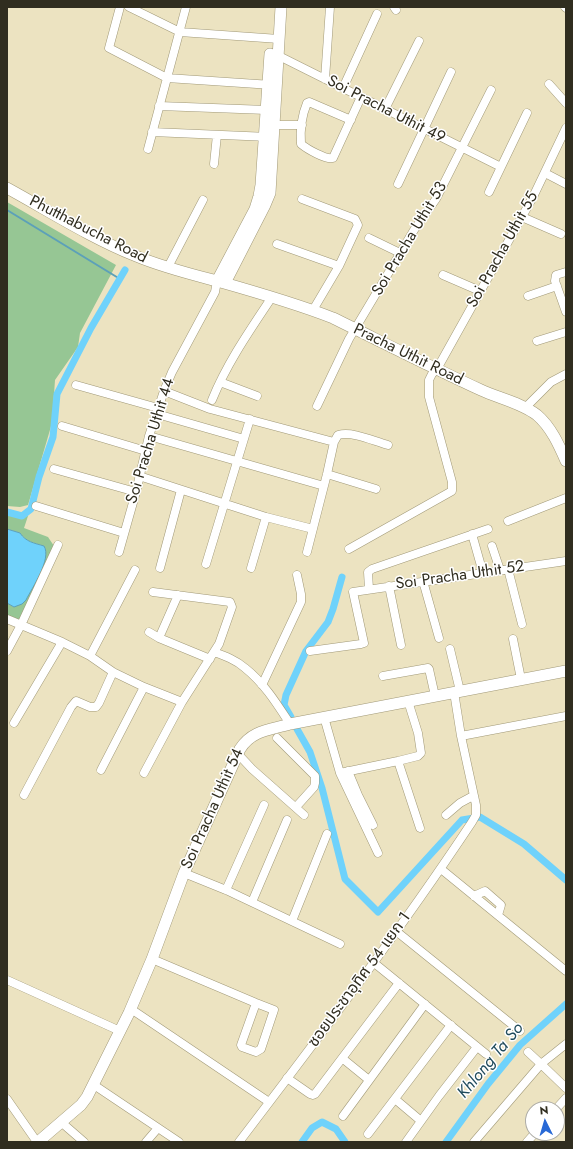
<!DOCTYPE html>
<html>
<head>
<meta charset="utf-8">
<style>
	body { margin:0 }
	#map { position:relative; width:573px; height:1149px; overflow:hidden; background:#ece3c1; font-family:Jost,sans-serif }
	canvas { display:block }
	.frame { position:absolute; inset:0; border:8px solid #302d1f; pointer-events:none }
	.north { position:absolute; left:525px; top:1101px; width:40px; height:40px; box-sizing:border-box; background:#fff; border:1px solid #acaba5; border-radius:50%; rotate:355deg; font-size:11px; font-weight:700; line-height:16px; text-align:center; color:#302d1f }
	.north::after { content:''; display:block; margin:auto; width:14px; height:18px; background:#2869d6; clip-path:polygon(50% 0,100% 100%,50% 72%,0 100%) }
</style>
</head>
<body>
<div id="map">
<canvas width="573" height="1149"></canvas>
<div class="frame"></div>
<div class="north">N</div>
</div>
<script>
const c = document.querySelector('canvas').getContext('2d');
c.lineJoin = 'round';
function paint(path, color) {
  c.fillStyle = color;
  c.fill(path, 'evenodd');
}
function strokePath(path, color, width, dash) {
  c.strokeStyle = color;
  c.lineWidth = width;
  c.lineCap = dash ? 'butt' : 'round';
  c.setLineDash(dash || []);
  c.stroke(path);
}
function label(font, color, halo, rows, align = 'center') {
  c.font = font + ' Jost,"Noto Sans Thai",sans-serif';
  c.lineWidth = 3;
  c.setLineDash([]);
  c.textBaseline = 'middle';
  c.strokeStyle = halo;
  c.fillStyle = color;
  for (const [text, x, y, turn = 0] of rows) {
    c.save();
    c.translate(x, y);
    c.rotate((+turn || 0) * Math.PI / 180);
    c.textAlign = isNaN(turn) ? turn : align;
    if (halo) c.strokeText(text, 0, 0);
    c.fillText(text, 0, 0);
    c.restore();
  }
}
const green = new Path2D(`
	M7,202L116,265L80,333L78,347L55,380L52,423L28,505L20,507L7,506Z
	M7,515L16,517L28,516L24,528L48,537L54,546L21,619L17,621L7,617V603L14,607L44,546C34,543 26,542 20,533L7,529Z`);
const water = new Path2D(`
	M7,529L20,533C26,542 34,543 44,546C52,559 32,588 26,600L22,604L14,607L7,603Z`);
const stream = new Path2D(`
	M7,210L120,279`);
const canal = new Path2D(`
	M7,512L22,516L31,509L39,477L53,437L57,394L91,328L125,270
	M291,717L284,705L286,695L306,651L328,622L333,609L342,577
	M297,729L310,752L322,788L345,879L378,912L462,820L480,817L524,844L566,880
	M302,1142L312,1128L322,1122L336,1129L345,1142
	M446,1142L488,1084L520,1045L566,1004`);
const street = new Path2D(`
	M120,7L109,48L167,78L272,85
	M129,7L180,32L279,39
	M394,7L396,10
	M565,7L566,8
	M275,54L501,167
	M325,79L330,7
	M549,84L566,103
	M343,88L377,14
	M159,106L267,110
	M385,109L419,41
	M351,120L309,102L307,103C302,115 300,131 301,144C307,149 326,160 333,158L361,97
	M269,125H302
	M152,132L269,137
	M148,149L186,7
	M214,164L217,135
	M545,173L566,184
	M398,184L451,72
	M489,192L527,113
	M302,199L355,219L358,225L339,266L313,310
	M522,217L561,234
	M369,238L400,253
	M277,244L339,266
	M168,267L203,200
	M566,272L556,275L555,281L566,312
	M443,275L480,291
	M528,296L557,286
	M537,341L566,332
	M220,382L257,396
	M76,385L158,408
	M164,391L210,409L334,442
	M212,400C227,363 250,330 272,297
	M317,406L349,339L414,230L436,199L491,90
	M525,408L551,382L566,374
	M157,414L244,439
	M62,426L146,451
	M149,436L324,486
	M54,469L136,492
	M327,474L376,489
	M139,476L266,517L313,529
	M36,506L124,533
	M508,521L566,498
	M472,534L483,573
	M492,546L500,570
	M349,549L452,491V482L429,397V380L432,374L437,369L533,197L566,128
	M119,552L136,492L149,436L164,391L172,372L215,292L217,281
	M307,552L327,474L334,442L338,435C353,431 373,441 388,445
	M206,564L250,419
	M160,568L181,490
	M251,568L266,517
	M508,569L522,624
	M423,581L439,638
	M389,586L401,645
	M369,589L368,572L372,569L488,529
	M7,619L62,642L90,656L113,672L144,687L182,702
	M149,632L159,638L210,659
	M159,638L178,595
	M513,639L521,679
	M450,649L460,691
	M7,651L21,625L58,545
	M310,651L361,644L364,643L353,592L566,561
	M214,652C225,656 236,660 245,668C264,683 277,704 290,724
	M90,656L135,570
	M383,676L428,668L429,669L435,696
	M262,685L301,602V594L297,575
	M324,717L340,773L378,853
	M14,723L62,642
	M461,736L566,716
	M277,738L315,776V783L314,787L296,807
	M238,754L252,769L304,815
	M398,761L418,756L421,753L418,733L408,701
	M101,770L144,687
	M348,771L358,795L373,825
	M144,773L182,702L219,644L232,607L230,602L153,592
	M340,773L398,761L420,828
	M24,795L71,707L76,701L90,707H96L99,703L113,672
	M446,815L460,803L473,796
	M441,869L566,971
	M184,873L226,890L340,944
	M226,890L264,805
	M474,896L485,891L501,905L498,915
	M252,902L287,820
	M292,921L327,834
	M396,931L520,1031
	M152,959L256,1003L274,1010L261,1049L256,1052L242,1047L241,1045L256,1003
	M373,962L486,1054
	M7,980L120,1031
	M131,1009L269,1102
	M566,1044L541,1064L566,1088
	M342,1058L369,1080
	M287,1078L310,1094L313,1095L315,1094L399,983
	M94,1085L179,1142
	M7,1099L37,1142
	M395,1099L421,1121
	M556,1109L566,1098
	M343,1116L425,1004
	M61,1122L84,1142
	M368,1134L451,1025
	M146,1142L158,1128
	M239,1142C319,1037 399,932 472,822L476,815V805L461,736L454,692
	M406,1142L439,1096L477,1047
	M474,1142L541,1064L528,1052
	M527,1142L535,1133`);
const secondary = new Path2D(`
	M7,188C49,211 91,238 136,256C162,267 190,274 217,281C256,292 295,303 333,318C382,342 431,367 481,390C498,398 522,403 537,415C551,427 559,445 566,461
	M217,281L255,209L259,196L261,185L270,54
	M225,283L265,205L270,193L281,7
	M38,1142L81,1105L87,1097L129,1013L152,959L184,873L240,749C252,730 270,730 290,724L566,671`);
const streetNames = [
	["Soi Pracha Uthit 49",386,110,27],
	["Phutthabucha Road",88,230,27],
	["Soi Pracha Uthit 53",410,239,-59],
	["Soi Pracha Uthit 55",503,250,-61],
	["Pracha Uthit Road",408,355,26],
	["Soi Pracha Uthit 44",151,441,-73],
	["Soi Pracha Uthit 52",460,576,-8],
	["Soi Pracha Uthit 54",213,809,-66],
	["ซอยประชาอุทิศ 54 แยก 1",360,980,-54]
];
const waterNames = [
	["Khlong Ta So",491,1061,-50]
];
paint(green, '#96c694');
paint(water, '#6fd2fb');
strokePath(water, '#5ca0b9', 1);
strokePath(stream, '#5ca0b9', 2);
strokePath(canal, '#6fd2fb', 7);
strokePath(street, '#a19978', 9);
strokePath(secondary, '#a19978', 12);
strokePath(street, '#fff', 8);
strokePath(secondary, '#fff', 11);
label('16px', '#302d1f', '#fff', streetNames);
label('italic 17px', '#214c5d', '#fff', waterNames);
</script>
</body>
</html>
